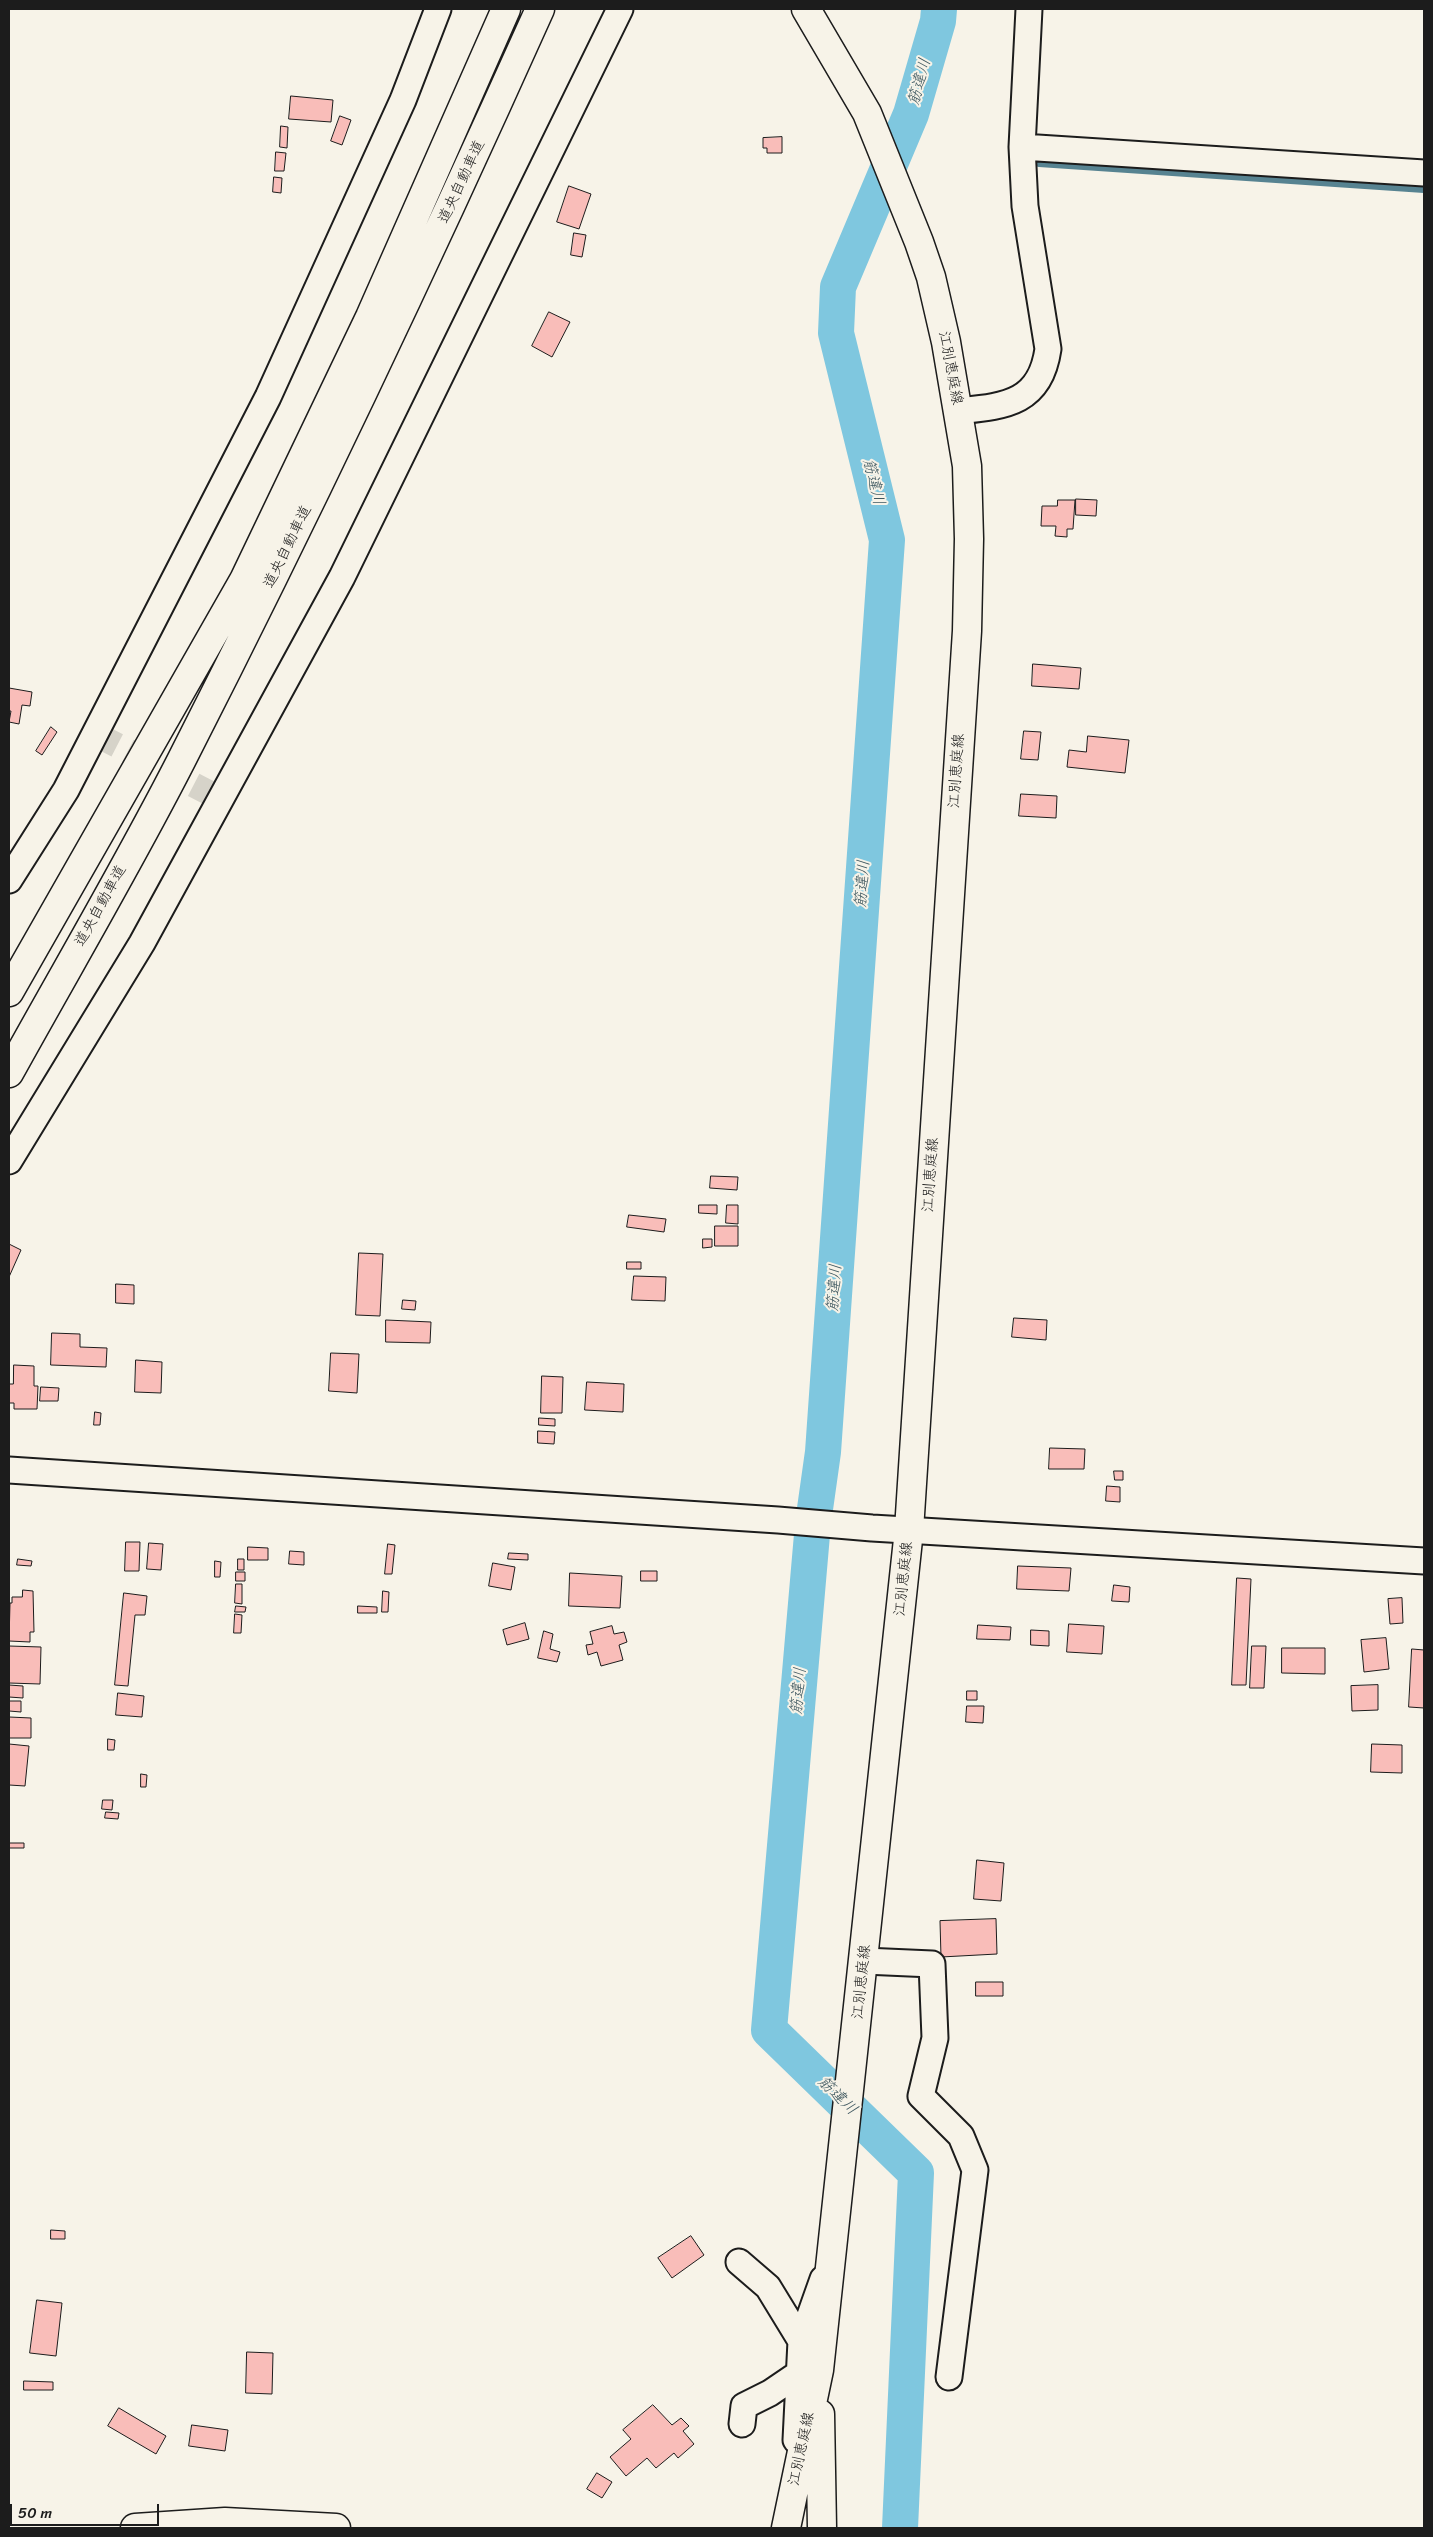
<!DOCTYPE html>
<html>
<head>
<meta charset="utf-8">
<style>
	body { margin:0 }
	#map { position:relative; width:1433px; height:2537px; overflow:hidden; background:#f7f3e8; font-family:Sriracha,sans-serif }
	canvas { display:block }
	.frame { position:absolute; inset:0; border:10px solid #1c1c1c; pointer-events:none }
	.scale { position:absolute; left:10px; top:2504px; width:149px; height:22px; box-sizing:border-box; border:2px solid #1c1c1c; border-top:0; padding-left:6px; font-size:15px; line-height:18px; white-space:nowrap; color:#1c1c1c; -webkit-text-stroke:4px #f7f3e8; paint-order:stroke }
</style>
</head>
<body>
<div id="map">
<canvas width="1433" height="2537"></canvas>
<div class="frame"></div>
<div class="scale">50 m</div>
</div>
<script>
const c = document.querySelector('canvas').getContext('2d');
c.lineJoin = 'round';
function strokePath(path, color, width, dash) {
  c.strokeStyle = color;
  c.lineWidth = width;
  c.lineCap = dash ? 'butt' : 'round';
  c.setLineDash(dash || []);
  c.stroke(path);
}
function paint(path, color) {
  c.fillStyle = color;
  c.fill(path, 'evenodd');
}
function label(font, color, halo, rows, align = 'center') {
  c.font = font + ' Sriracha,"Klee One",sans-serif';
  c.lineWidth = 4;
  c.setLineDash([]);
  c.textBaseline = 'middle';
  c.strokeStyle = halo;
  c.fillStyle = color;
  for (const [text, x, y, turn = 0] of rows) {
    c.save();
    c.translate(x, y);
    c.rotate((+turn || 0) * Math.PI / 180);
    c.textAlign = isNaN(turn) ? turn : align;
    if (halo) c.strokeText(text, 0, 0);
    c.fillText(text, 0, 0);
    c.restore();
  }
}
const stream = new Path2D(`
	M1039,164L1424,190`);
const river = new Path2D(`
	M900,2528L916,2173L769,2030L813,1523L823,1452L887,540L836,333L838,287L911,114L938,21L939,9`);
const building = new Path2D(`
	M291,96L333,100L331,122L289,119Z
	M340,116L351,120L342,145L331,141Z
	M281,126L288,127L287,148L280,147Z
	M782,137V153H767V148H763V138Z
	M276,152L286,153L284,171H275Z
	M274,177L282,178L281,193L273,192Z
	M569,186L591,194L579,229L557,222Z
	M574,233L586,235L582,257L571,255Z
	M549,312L570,322L552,357L532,346Z
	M1076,499L1097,500L1096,516L1076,515Z
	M1058,500H1075L1073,529H1067V537L1055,536L1056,526H1041L1042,506H1057Z
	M1033,664L1081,668L1079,689L1032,686Z
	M9,688L32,692L30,706L22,705L19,724L9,722L11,711H9Z
	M51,727L57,732L42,755L36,751Z
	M1024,731L1041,732L1038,760L1021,759Z
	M1088,736L1129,740L1125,773L1067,767L1069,750L1086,752Z
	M1021,794L1057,796L1056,818L1019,816Z
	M711,1176L738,1177L737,1190L710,1188Z
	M699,1205H717V1214L699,1213Z
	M727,1205H738V1224L726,1223Z
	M629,1215L666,1219L664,1232L627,1227Z
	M715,1226H738V1246H715Z
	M703,1239H712V1247L703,1248Z
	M9,1244L21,1250L9,1277Z
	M359,1253L383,1254L380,1316L356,1315Z
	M627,1262H641V1269H627Z
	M634,1276L666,1277L665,1301L632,1300Z
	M116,1284L134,1285V1304L116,1303Z
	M403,1300L416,1301L415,1310L402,1309Z
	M1014,1318L1047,1320L1046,1340L1012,1337Z
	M386,1320L431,1322L430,1343L386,1342Z
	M52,1333L80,1334V1347L107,1348L106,1367L51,1365Z
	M331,1353L359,1354L357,1393L329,1391Z
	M136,1360L162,1362L161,1393L135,1392Z
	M14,1365L34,1366V1386H38L37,1409H14V1403H9V1384H13Z
	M542,1376L563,1377L562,1413H541Z
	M587,1382L624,1384L623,1412L585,1410Z
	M41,1387L59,1388L58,1401H40Z
	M95,1412L101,1413L100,1425H94Z
	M539,1418L555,1419V1426L539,1425Z
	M538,1431L555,1432L554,1444L538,1443Z
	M1050,1448L1085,1449L1084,1469H1049Z
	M1114,1471H1123V1480H1115Z
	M1107,1486L1120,1487V1502L1106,1501Z
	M126,1542H140L139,1571H125Z
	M149,1543L163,1544L161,1570L147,1569Z
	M388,1544L395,1545L392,1574H385Z
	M248,1547L268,1548V1560H248Z
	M290,1551L304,1552V1565L289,1564Z
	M509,1553L528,1554V1560L508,1559Z
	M18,1559L32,1561L31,1566L17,1565Z
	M238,1559H244V1570H238Z
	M215,1561L221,1562L220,1577H215Z
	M493,1563L515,1567L511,1590L489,1586Z
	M1018,1566L1071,1568L1069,1591L1017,1589Z
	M641,1571H657V1581H641Z
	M236,1572H245V1581H236Z
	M570,1573L622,1576L620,1608L569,1606Z
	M1237,1578L1251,1579L1246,1685H1232Z
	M236,1584H242V1604L235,1603Z
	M1114,1585L1130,1587L1129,1602L1112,1601Z
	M23,1590L33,1591L34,1632H30V1642L9,1641L10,1603H12V1597H22Z
	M383,1591L389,1592L388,1612H382Z
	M124,1593L147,1596L145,1615H135L128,1686L115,1685Z
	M1402,1598L1403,1623L1390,1624L1388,1599Z
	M236,1606L246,1607L245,1612H235Z
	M358,1606L377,1607V1613H358Z
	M235,1614L242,1615L241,1633H234Z
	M525,1623L529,1639L507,1645L503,1630Z
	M1069,1624L1104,1626L1102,1654L1067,1652Z
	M978,1625L1011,1627L1010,1640L977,1639Z
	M612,1626L614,1634L624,1632L627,1642L619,1645L623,1660L601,1666L597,1652L588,1655L586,1645L593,1644L590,1632Z
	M1031,1630L1049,1631V1646L1031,1645Z
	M544,1631L553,1634L550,1649L560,1652L557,1662L538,1658Z
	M1386,1638L1389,1669L1364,1672L1361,1640Z
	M9,1646L41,1647L40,1684L9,1683Z
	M1252,1646H1266L1264,1688H1250Z
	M1282,1648H1325V1674L1282,1673Z
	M1412,1649L1424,1650V1708L1409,1707Z
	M9,1685L23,1686V1698L9,1697Z
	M1378,1685V1710L1352,1711L1351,1686Z
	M967,1691H977V1700H967Z
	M118,1693L144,1696L142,1717L116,1715Z
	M9,1701H21V1712L9,1711Z
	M967,1706H984L983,1723L966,1722Z
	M9,1717L31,1718V1738H9Z
	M108,1739L115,1740L114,1750H108Z
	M9,1744L29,1746L25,1786L9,1785Z
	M1372,1744L1402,1745V1773L1371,1772Z
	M141,1774L147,1775L146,1787H141Z
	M103,1800H113L112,1810L102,1809Z
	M106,1812L119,1813L118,1819L105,1818Z
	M9,1843H24V1848H9Z
	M977,1860L1004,1863L1001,1901L974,1899Z
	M996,1919L997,1954L941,1957L940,1921Z
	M976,1982H1003V1996H976Z
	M51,2230L65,2231V2239H51Z
	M691,2236L704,2255L672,2278L658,2258Z
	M37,2300L62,2303L56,2356L30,2353Z
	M247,2352L273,2353L272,2394L246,2393Z
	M24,2381L53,2382V2390H24Z
	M653,2405L672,2425L681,2418L689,2426L683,2431L694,2444L678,2458L674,2453L656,2468L647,2458L626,2476L610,2457L631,2439L623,2430Z
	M119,2408L166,2436L156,2454L108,2426Z
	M192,2425L228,2430L225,2451L189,2446Z
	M597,2473L612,2482L602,2498L587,2489Z`);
const minorTunnel = new Path2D(`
	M95,734L221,799`);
const minor = new Path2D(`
	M1022,147L1424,173
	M958,411C1005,406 1040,404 1048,349L1025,206L1022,147L1029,9
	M9,880L66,790L268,397L403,100L438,9
	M9,1161L142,943L342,577L620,9
	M9,1470L778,1520L872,1528L1424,1561
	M864,1961L932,1964L935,2038L921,2096L961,2136L975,2170L949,2377
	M739,2262L768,2287L801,2341
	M742,2424L744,2406L770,2393L798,2374
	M796,2440L801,2341L823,2279`);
const major = new Path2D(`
	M820,2414L822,2528
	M135,2528L225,2522L336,2528
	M786,2528L819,2370L909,1530L967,631L969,539L967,466L946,342L931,277L919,242L867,113L806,9`);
const highway = new Path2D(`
	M9,992L244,580L370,317L506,9
	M9,1073C67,968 128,865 182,759C308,512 427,261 540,9`);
const streetNames = [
	["道央自動車道",462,182,-65],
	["江別恵庭線",950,368,79],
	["道央自動車道",288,547,-64],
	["江別恵庭線",957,771,-86],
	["道央自動車道",101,906,-61],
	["江別恵庭線",931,1175,-86],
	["江別恵庭線",904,1579,-84],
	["江別恵庭線",862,1982,-84],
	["江別恵庭線",802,2449,-78]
];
const waterNames = [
	["筋違川",920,82,-75],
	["筋違川",873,482,76],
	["筋違川",863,884,-86],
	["筋違川",835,1288,-86],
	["筋違川",799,1691,-85],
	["筋違川",837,2096,44]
];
strokePath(stream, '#578391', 6);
strokePath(river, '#7fc7df', 36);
paint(building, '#f9bdb9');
strokePath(building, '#1c1c1c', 1);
strokePath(minorTunnel, '#d6d3c9', 25, [25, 12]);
strokePath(minor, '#1c1c1c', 29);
strokePath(major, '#1c1c1c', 31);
strokePath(highway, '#1c1c1c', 31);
strokePath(minor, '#f7f3e8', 25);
strokePath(major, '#f7f3e8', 28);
strokePath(highway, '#f7f3e8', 28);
label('15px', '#1c1c1c', '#f7f3e8', streetNames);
label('italic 16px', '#3f5860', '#f7f3e8', waterNames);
</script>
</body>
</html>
